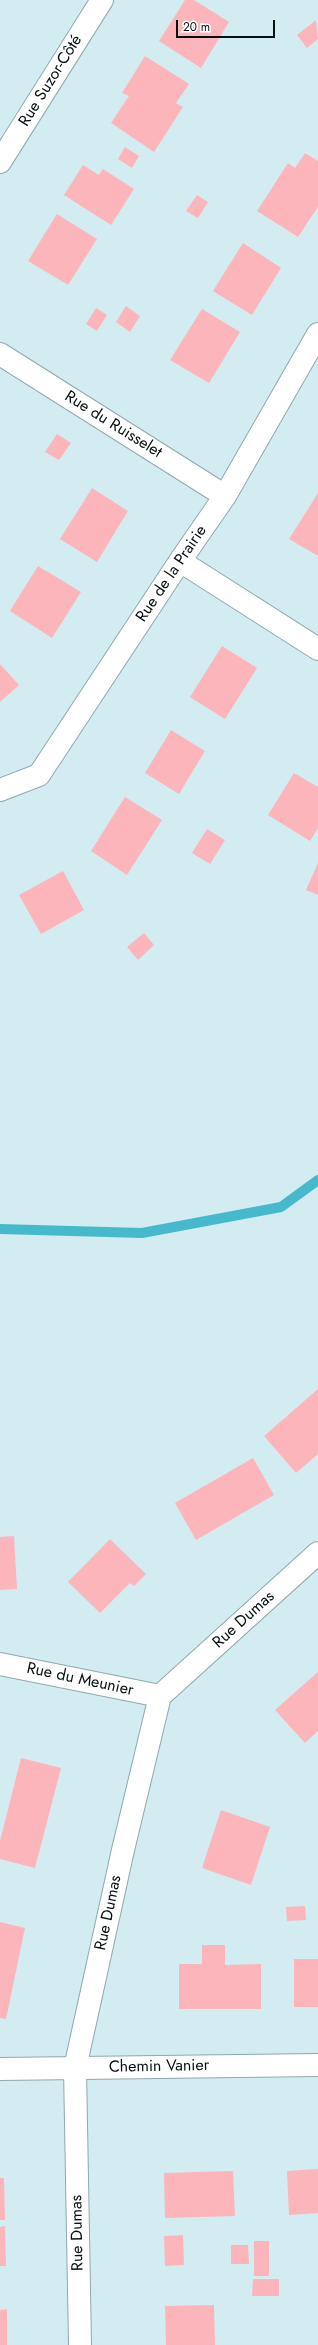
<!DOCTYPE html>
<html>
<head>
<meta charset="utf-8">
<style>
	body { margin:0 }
	#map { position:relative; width:318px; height:2345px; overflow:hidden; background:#d3ecf1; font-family:Jost,sans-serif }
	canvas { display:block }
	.scale { position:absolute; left:176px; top:20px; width:99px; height:18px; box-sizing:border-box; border:2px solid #060f10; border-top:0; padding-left:5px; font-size:12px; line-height:14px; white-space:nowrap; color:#060f10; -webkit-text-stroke:3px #fff; paint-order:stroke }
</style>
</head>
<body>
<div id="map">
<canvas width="318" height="2345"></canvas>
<div class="scale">20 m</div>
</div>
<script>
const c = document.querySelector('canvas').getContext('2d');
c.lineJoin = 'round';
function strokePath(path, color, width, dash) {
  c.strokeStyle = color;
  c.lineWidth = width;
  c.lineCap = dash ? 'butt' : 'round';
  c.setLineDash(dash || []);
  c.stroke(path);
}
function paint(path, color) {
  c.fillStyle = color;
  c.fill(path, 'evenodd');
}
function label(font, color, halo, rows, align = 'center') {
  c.font = font + ' Jost,sans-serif';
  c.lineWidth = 3.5;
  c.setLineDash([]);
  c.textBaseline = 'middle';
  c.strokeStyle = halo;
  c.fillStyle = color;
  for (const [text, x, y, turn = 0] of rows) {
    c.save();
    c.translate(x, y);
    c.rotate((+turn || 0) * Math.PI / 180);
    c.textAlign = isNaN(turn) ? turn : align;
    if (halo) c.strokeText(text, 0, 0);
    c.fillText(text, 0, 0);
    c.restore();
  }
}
const stream = new Path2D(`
	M0,1229L142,1233L281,1207L318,1180`);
const building = new Path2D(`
	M185,0H194L229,22L201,68L159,41Z
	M316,20L318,39L307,48L297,35Z
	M145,56L189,84L176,103L183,107L154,152L111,123L129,96L122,93Z
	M125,147L139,156L132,168L118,159Z
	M305,153L318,161V207L298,237L257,211L288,163L295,168Z
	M83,165L99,175L103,169L134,189L111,225L64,195Z
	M197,195L208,202L198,218L186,211Z
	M57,214L97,239L68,285L28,261Z
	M243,243L281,268L252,315L213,291Z
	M126,306L140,316L130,332L116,322Z
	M96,308L107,315L97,331L86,324Z
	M202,309L240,332L209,383L170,360Z
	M57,434L71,443L59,460L45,452Z
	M92,488L128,511L97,562L60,539Z
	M318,493V556L289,539Z
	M38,566L81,592L52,638L10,611Z
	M222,646L257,668L225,719L190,697Z
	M0,664L19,685L0,702Z
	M171,730L205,751L179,794L145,773Z
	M294,773L318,787V828L310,841L268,815Z
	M125,797L162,820L127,875L91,851Z
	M207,829L225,840L210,864L192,853Z
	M318,863V895L306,890Z
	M63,871L84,910L41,934L19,895Z
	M144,933L154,945L138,960L127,947Z
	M318,1389V1454L296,1473L264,1436Z
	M253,1458L274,1495L196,1540L175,1503Z
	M14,1536L17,1589L0,1590V1537Z
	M110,1539L146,1574L134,1586L130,1583L100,1613L68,1582Z
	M318,1672V1731L305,1743L275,1710Z
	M21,1758L61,1768L35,1868L0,1859V1841Z
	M221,1810L270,1827L251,1885L202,1868Z
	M305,1906L306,1920L287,1921L286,1907Z
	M0,1922L25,1928L6,2019L0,2018Z
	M202,1945H225V1965L261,1964V2009H179V1964H202Z
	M294,1959H318V2007H294Z
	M318,2169V2213L289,2215L287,2171Z
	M233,2171L235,2216L165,2218L164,2173Z
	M0,2178H4L5,2220H0Z
	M5,2226L6,2266H0V2227Z
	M183,2235L184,2265L165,2266L164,2236Z
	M254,2241H269V2276H254Z
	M231,2245H248L249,2264H231Z
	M253,2279H279V2296H252Z
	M214,2305L215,2345H166L165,2306Z
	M7,2309V2345H0V2310Z`);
const minor = new Path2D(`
	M0,162L102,0
	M0,354L225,496
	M180,561L318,649
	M0,790L39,775L180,561L225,496L318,334
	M0,1664L160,1696
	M0,2069L318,2065
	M80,2345L75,2068L123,1850L160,1696L318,1553`);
const streetNames = [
	["Rue Suzor-Côté",51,81,-58],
	["Rue du Ruisselet",113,425,32],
	["Rue de la Prairie",172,574,-56],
	["Rue Dumas",244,1620,-42],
	["Rue du Meunier",80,1680,12],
	["Rue Dumas",109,1913,-78],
	["Chemin Vanier",159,2067,-1],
	["Rue Dumas",78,2233,-91]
];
strokePath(stream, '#47b9cc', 10);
paint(building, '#fcb5bb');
strokePath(minor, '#90a8ad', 24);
strokePath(minor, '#fff', 22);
label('16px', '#060f10', '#fff', streetNames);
</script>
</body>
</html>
